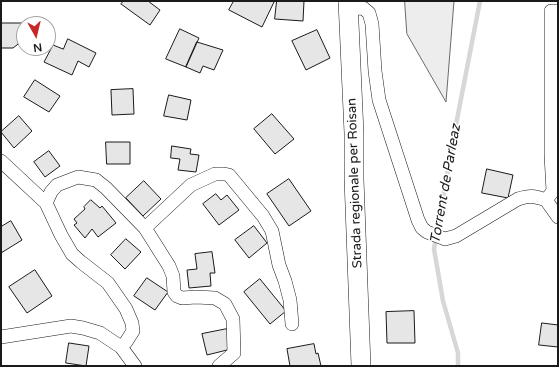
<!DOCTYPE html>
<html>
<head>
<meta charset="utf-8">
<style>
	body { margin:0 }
	#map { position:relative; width:559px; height:367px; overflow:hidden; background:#fff; font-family:"Varela Round",sans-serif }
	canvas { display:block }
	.frame { position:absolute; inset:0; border:2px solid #1a1a1a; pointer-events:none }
	.north { position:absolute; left:16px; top:16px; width:40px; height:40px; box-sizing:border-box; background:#fff; border:1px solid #a3a3a3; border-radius:50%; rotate:172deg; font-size:11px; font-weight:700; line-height:16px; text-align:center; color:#1a1a1a }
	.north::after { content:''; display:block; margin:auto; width:14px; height:18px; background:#c62828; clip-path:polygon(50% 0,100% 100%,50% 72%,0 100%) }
</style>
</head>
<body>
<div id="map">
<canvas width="559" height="367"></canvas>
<div class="frame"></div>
<div class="north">N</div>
</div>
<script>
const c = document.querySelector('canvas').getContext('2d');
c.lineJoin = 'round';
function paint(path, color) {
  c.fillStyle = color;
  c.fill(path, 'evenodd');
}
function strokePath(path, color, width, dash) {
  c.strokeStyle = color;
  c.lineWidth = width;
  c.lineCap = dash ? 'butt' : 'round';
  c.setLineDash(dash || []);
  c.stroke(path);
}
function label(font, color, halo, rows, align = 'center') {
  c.font = font + ' "Varela Round",sans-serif';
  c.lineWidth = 3;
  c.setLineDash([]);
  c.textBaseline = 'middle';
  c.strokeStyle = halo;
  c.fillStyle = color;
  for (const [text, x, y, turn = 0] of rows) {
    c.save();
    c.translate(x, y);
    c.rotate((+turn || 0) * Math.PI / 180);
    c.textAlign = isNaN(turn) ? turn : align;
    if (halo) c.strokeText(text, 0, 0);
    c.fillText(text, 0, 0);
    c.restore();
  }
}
const green = new Path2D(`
	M405,1H454L446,102L407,34Z`);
const stream = new Path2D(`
	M458,366V353L443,301L434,249L454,135L480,1`);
const building = new Path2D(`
	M124,1H148L160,10L150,25L121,4Z
	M234,1H273L274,2L262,27L229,10Z
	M277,1H304L303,21L275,19Z
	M1,23H23L22,41L13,48H1Z
	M180,29L199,38L186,67L166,59Z
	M317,30L330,58L306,70L292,41Z
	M68,39L96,53L89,67L78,61L72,75L44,62L53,45L63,49Z
	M197,42L223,50L214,70L203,66L200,73L186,67Z
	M35,80L60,96L49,112L24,97Z
	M133,89L134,114L112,115L111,90Z
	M169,95L191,100L187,120L164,116Z
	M272,114L294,139L275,154L254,129Z
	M19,116L32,131L14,148L1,132Z
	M106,142H130V164H107Z
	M172,146L191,149L190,154L199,155L196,172L178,170L180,159L171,158Z
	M49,151L60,166L45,177L34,162Z
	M487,169L513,175L508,198L482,193Z
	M289,179L311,211L289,226L267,194Z
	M144,181L161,199L143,216L126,198Z
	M216,194L221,200L227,195L239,210L219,225L203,204Z
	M91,200L100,208L102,206L116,223L98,237L92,229L85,238L74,225L77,223L74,219L85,209L84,207Z
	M11,221L22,240L1,253V227Z
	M254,226L267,243L249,258L235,240Z
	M126,239L141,252L125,269L111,255Z
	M212,252L215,273H210L211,286L189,288L187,270L197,269L195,254Z
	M35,270L52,296L27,313L9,287Z
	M147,278L168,292L155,310L134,296Z
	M260,279L286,311L270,324L244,292Z
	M414,311L415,343H387L386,312Z
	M542,323L558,325V347L539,345Z
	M227,329L231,349L207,355L202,334Z
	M69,343L89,346L86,366L66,363Z
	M314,344L316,354L318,353L321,366H290L287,349Z`);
const street = new Path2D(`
	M348,9L363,8L369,13L372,24L375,71L379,100L418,220L422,228L427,232L445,239L456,236L518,199C530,195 534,196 546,200L558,217
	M1,161L46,203
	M546,200L553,191L551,155V11H558
	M145,228L191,185L215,174H224L229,175L263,216L272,231L279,265L285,281L290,300L292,324
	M1,337L71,326L83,328L100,333L121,347L135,366
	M121,347L126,342L133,331L132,323L126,309L108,283L81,262L72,254L61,235L46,203L51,192L57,185L78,177L96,180L106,188L145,228L169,266L173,276L174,292L177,296L182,298L196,297L215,298L225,304L233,319L234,353L219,366`);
const secondary = new Path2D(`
	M348,1L354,133V179L361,366`);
const streetNames = [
	["Strada regionale per Roisan",355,183,-92]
];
const waterNames = [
	["Torrent de Parleaz",446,184,-80]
];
paint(green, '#ededed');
strokePath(green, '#6a6a6a', 1);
strokePath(stream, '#d7d7d7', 4.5);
paint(building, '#e6e6e6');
strokePath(building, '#1a1a1a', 1);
strokePath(street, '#1a1a1a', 14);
strokePath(secondary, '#1a1a1a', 20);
strokePath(street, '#fff', 13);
strokePath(secondary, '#fff', 19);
label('13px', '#1a1a1a', '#fff', streetNames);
label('italic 14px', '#1a1a1a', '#fff', waterNames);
</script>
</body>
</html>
